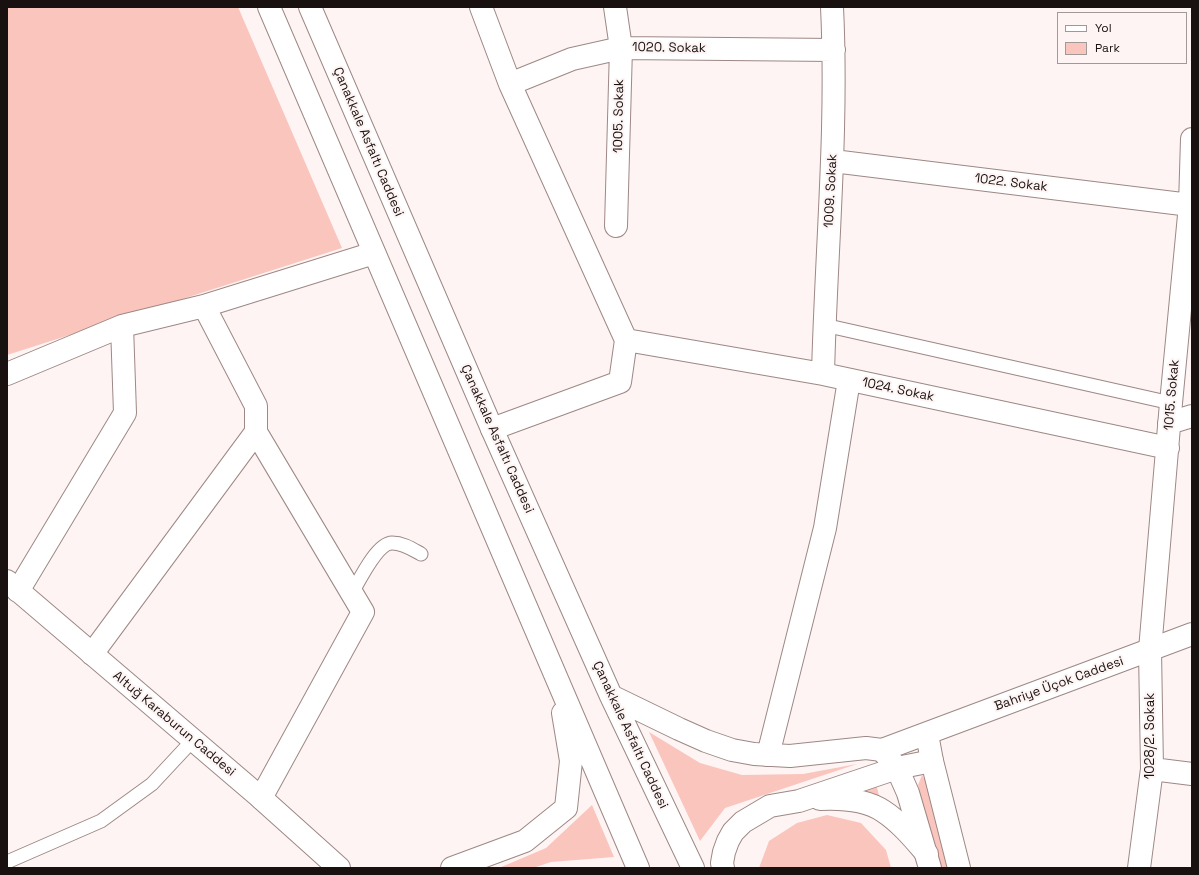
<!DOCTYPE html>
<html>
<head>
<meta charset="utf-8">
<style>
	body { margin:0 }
	#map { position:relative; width:1199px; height:875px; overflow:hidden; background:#fdf4f3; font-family:"Space Grotesk",sans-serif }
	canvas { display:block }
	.frame { position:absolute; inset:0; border:8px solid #181110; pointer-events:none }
	.legend { position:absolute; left:1057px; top:12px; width:130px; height:52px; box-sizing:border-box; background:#fdf4f3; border:1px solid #a19998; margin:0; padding:5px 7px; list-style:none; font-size:12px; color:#181110 }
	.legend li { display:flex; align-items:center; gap:8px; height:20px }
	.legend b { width:20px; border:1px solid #a19998 }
</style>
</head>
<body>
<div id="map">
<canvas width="1199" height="875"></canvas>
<div class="frame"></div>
<ul class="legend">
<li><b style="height:5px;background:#fff"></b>Yol</li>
<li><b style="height:11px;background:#fac5bd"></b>Park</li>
</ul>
</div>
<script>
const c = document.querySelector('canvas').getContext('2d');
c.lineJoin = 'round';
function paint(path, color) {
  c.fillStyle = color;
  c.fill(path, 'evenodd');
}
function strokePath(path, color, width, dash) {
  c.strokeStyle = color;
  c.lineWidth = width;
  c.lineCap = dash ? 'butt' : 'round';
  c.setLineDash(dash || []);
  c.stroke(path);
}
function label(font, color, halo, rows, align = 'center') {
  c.font = font + ' "Space Grotesk",sans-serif';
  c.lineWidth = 4;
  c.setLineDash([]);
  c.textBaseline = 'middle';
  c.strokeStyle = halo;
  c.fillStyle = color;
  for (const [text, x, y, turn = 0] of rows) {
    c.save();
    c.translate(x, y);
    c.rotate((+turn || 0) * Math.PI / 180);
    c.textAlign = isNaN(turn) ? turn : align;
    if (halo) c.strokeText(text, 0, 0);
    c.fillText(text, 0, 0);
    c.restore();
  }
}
const green = new Path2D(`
	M7,7H238L342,248L7,355Z
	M649,732L700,763L742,775L803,774L857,764L725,808L700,841Z
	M922,775L928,785L950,868H941L918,785Z
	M876,783L882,809L853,790Z
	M592,805L614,857L551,862L533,868H499L546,848Z
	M827,815L861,823L886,850L891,868H759L769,841L797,823Z`);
const service = new Path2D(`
	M824,325L1171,403
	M352,593C359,581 377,543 392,543C403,543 412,549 421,554
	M7,862L101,821L152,784L193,740`);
const minor = new Path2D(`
	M481,7L510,84L626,340L620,382L492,429
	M615,7L621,48L616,226
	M510,84L572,59L621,48L834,50
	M833,161L1190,205
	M626,340L823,374L1168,448
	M7,374L122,326L204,306L374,253
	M823,374C826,252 838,129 832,7
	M1169,423L1192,416
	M256,432L363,612L261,798
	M18,591L125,413L122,326
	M92,654L256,432V406L204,306
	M1152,769L1192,774
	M1139,868L1152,769L1150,650L1171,403L1190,205L1192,139`);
const tertiary = new Path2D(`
	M7,581L261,798L339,868
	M927,734L932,761L959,868
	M768,755L825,528L849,380
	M930,868L908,793L897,768L882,750L1192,634`);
const trunk = new Path2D(`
	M269,7L638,868
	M310,7L492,429L611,696L693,868
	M611,696L679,729L706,741L732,750L754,754L790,756L866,748L882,750
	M820,799C841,798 865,799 883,811C900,822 914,839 927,854
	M452,868L525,841L566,808L571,761L563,713
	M723,868L722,863L724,852L728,841L733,832L743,822L770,806L799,801L897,768L932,761`);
const streetNames = [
	["1020. Sokak",669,48,1],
	["1005. Sokak",619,116,-89],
	["Çanakkale Asfaltı Caddesi",368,142,67],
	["1022. Sokak",1011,183,7],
	["1009. Sokak",831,191,-87],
	["1024. Sokak",898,390,12],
	["1015. Sokak",1172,395,-85],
	["Çanakkale Asfaltı Caddesi",497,439,66],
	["Bahriye Üçok Caddesi",1059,684,-20],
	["Altuğ Karaburun Caddesi",174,724,40],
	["Çanakkale Asfaltı Caddesi",630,735,65],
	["1028/2. Sokak",1150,736,-90]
];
paint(green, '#fac5bd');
strokePath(service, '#9d8885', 15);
strokePath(minor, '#9d8885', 24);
strokePath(tertiary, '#9d8885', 24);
strokePath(trunk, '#9d8885', 24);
strokePath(service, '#fff', 13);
strokePath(minor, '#fff', 22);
strokePath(tertiary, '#fff', 22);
strokePath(trunk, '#fff', 22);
label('13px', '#181110', '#fdf4f3', streetNames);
</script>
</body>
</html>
